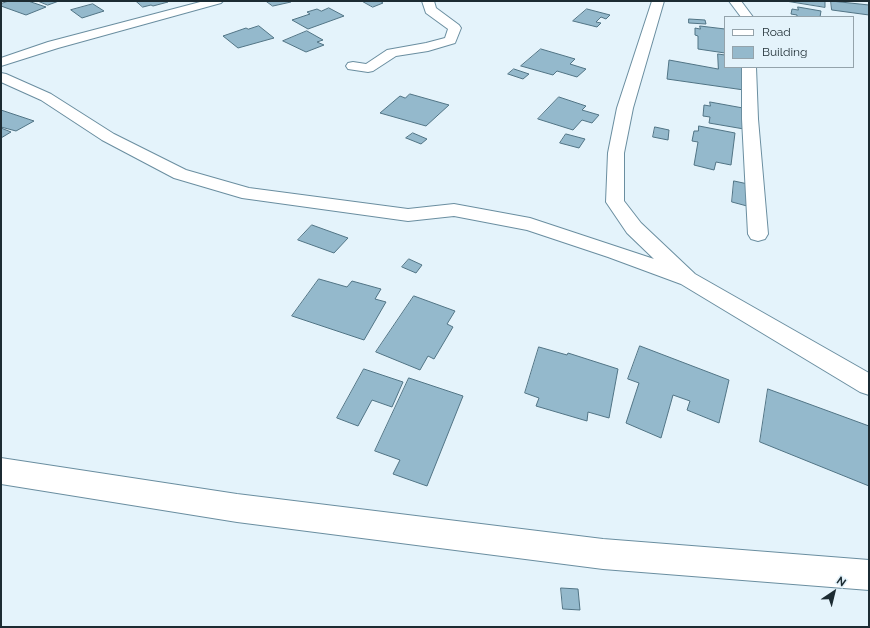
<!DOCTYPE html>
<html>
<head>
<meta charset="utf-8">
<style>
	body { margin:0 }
	#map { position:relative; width:870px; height:628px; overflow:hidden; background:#e4f3fb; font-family:Raleway,sans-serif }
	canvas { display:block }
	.frame { position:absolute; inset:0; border:2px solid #1c2b32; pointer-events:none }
	.legend { position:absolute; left:724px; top:16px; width:130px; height:52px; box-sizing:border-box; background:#e4f3fb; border:1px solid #94a3ab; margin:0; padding:5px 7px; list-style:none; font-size:12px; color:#1c2b32 }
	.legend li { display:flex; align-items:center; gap:8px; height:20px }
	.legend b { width:20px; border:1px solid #94a3ab }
	.north { position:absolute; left:814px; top:572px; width:40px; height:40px; -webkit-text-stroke:3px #e4f3fb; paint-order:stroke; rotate:35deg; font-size:11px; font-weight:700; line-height:16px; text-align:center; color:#1c2b32 }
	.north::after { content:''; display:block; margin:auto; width:14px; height:18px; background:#1c2b32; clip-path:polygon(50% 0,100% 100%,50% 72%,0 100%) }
</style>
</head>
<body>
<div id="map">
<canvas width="870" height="628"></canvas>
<div class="frame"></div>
<ul class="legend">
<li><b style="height:5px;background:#fff"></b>Road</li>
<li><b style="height:11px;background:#94b9cc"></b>Building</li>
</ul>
<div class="north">N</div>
</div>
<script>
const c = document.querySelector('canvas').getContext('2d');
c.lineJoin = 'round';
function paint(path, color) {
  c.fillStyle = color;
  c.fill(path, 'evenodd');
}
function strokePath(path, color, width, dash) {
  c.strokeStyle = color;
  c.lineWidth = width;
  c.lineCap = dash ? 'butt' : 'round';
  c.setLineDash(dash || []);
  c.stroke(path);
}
const building = new Path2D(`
	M9,1H28L46,7L26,15L1,6V4Z
	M38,1H59L48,5Z
	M136,1H166L168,2L153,6L151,5L143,7Z
	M266,1H290L291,2L273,6Z
	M362,1H380L383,3L373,7Z
	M786,1H825V7Z
	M831,1L869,5V15L832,10Z
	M93,4L104,11L82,18L71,10Z
	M798,7L821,11L820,17H797V15L791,14L792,9L798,10Z
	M329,8L344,16L308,29L292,20L310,14L307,12L317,9L321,11Z
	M587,9L610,15L606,19L601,17L596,22L601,23L597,27L573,21Z
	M689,19L705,20L706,24L689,23Z
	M259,26L274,38L238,48L223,36L246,28L248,29Z
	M700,26L725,29V53L698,49V36L695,35V28L700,29Z
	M307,31L323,40L317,42L324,45L306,52L283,41Z
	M541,49L575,59L570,64L586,69L577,77L557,71L553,75L521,66Z
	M718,54L725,55V67H742L744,90L667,79L669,60L718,69Z
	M514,69L529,74L523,79L508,74Z
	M410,94L449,105L426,126L380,113L400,96L405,98Z
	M559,97L586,106L582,110L599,115L592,123L582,120L573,130L538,119Z
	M710,102L743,108L744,129L709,123L710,117L703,116L704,105L710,106Z
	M1,110L34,121L16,131L1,127Z
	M699,126L735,133L731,165L716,162L714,170L694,165L698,142L692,141L694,131H698Z
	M655,127L669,130L668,140L653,137Z
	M1,128L11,132L1,138Z
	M413,133L427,139L421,144L406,138Z
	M566,134L585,139L579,148L560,143Z
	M734,181L748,184L747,206L732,202Z
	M312,225L348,238L334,253L298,240Z
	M409,259L422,265L416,273L402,267Z
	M319,279L347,287L352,281L381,289L375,299L386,302L364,340L292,316Z
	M414,296L455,311L447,324L453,327L434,359L428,356L420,370L376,352Z
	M640,346L729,380L719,423L687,410L690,401L673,395L661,438L626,423L639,383L628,379Z
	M539,347L567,355L568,353L618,369L609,418L588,412L587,421L536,406L539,398L525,393Z
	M364,369L403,382L392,407L372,400L358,426L337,418Z
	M409,378L463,396L427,486L393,474L400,460L375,451Z
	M768,389L869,426V486L760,442Z
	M561,588L578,589L580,610L563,609Z`);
const minor = new Path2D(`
	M204,1H223L221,3L58,48L1,66V58L48,42Z
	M422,1H434L436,8L459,25L461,28L455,43L428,51L396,56L373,71L368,72L348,69L346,66L348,63L353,62L366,64L387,50L426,43L445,38L448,29L426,13Z
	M652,1H664L633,108L624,153V201L641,223L695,274L869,373V395L860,392L681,284L608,257L527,230L454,216L408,221L242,198L174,178L102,140L41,100L1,82V73L6,74L51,94L114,134L186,170L249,188L408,209L454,204L530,218L654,259L627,233L606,202L608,153L617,108Z
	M729,1H741L753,17H741Z
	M742,67H756L758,119L768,234L765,239L758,241L751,239L748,234L742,119Z
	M1,458L237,494L603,539L869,560V590L603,569L237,522L1,484Z`);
paint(building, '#94b9cc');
strokePath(building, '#517485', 1);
strokePath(minor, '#6a8ea0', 2);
paint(minor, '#fff');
</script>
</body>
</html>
